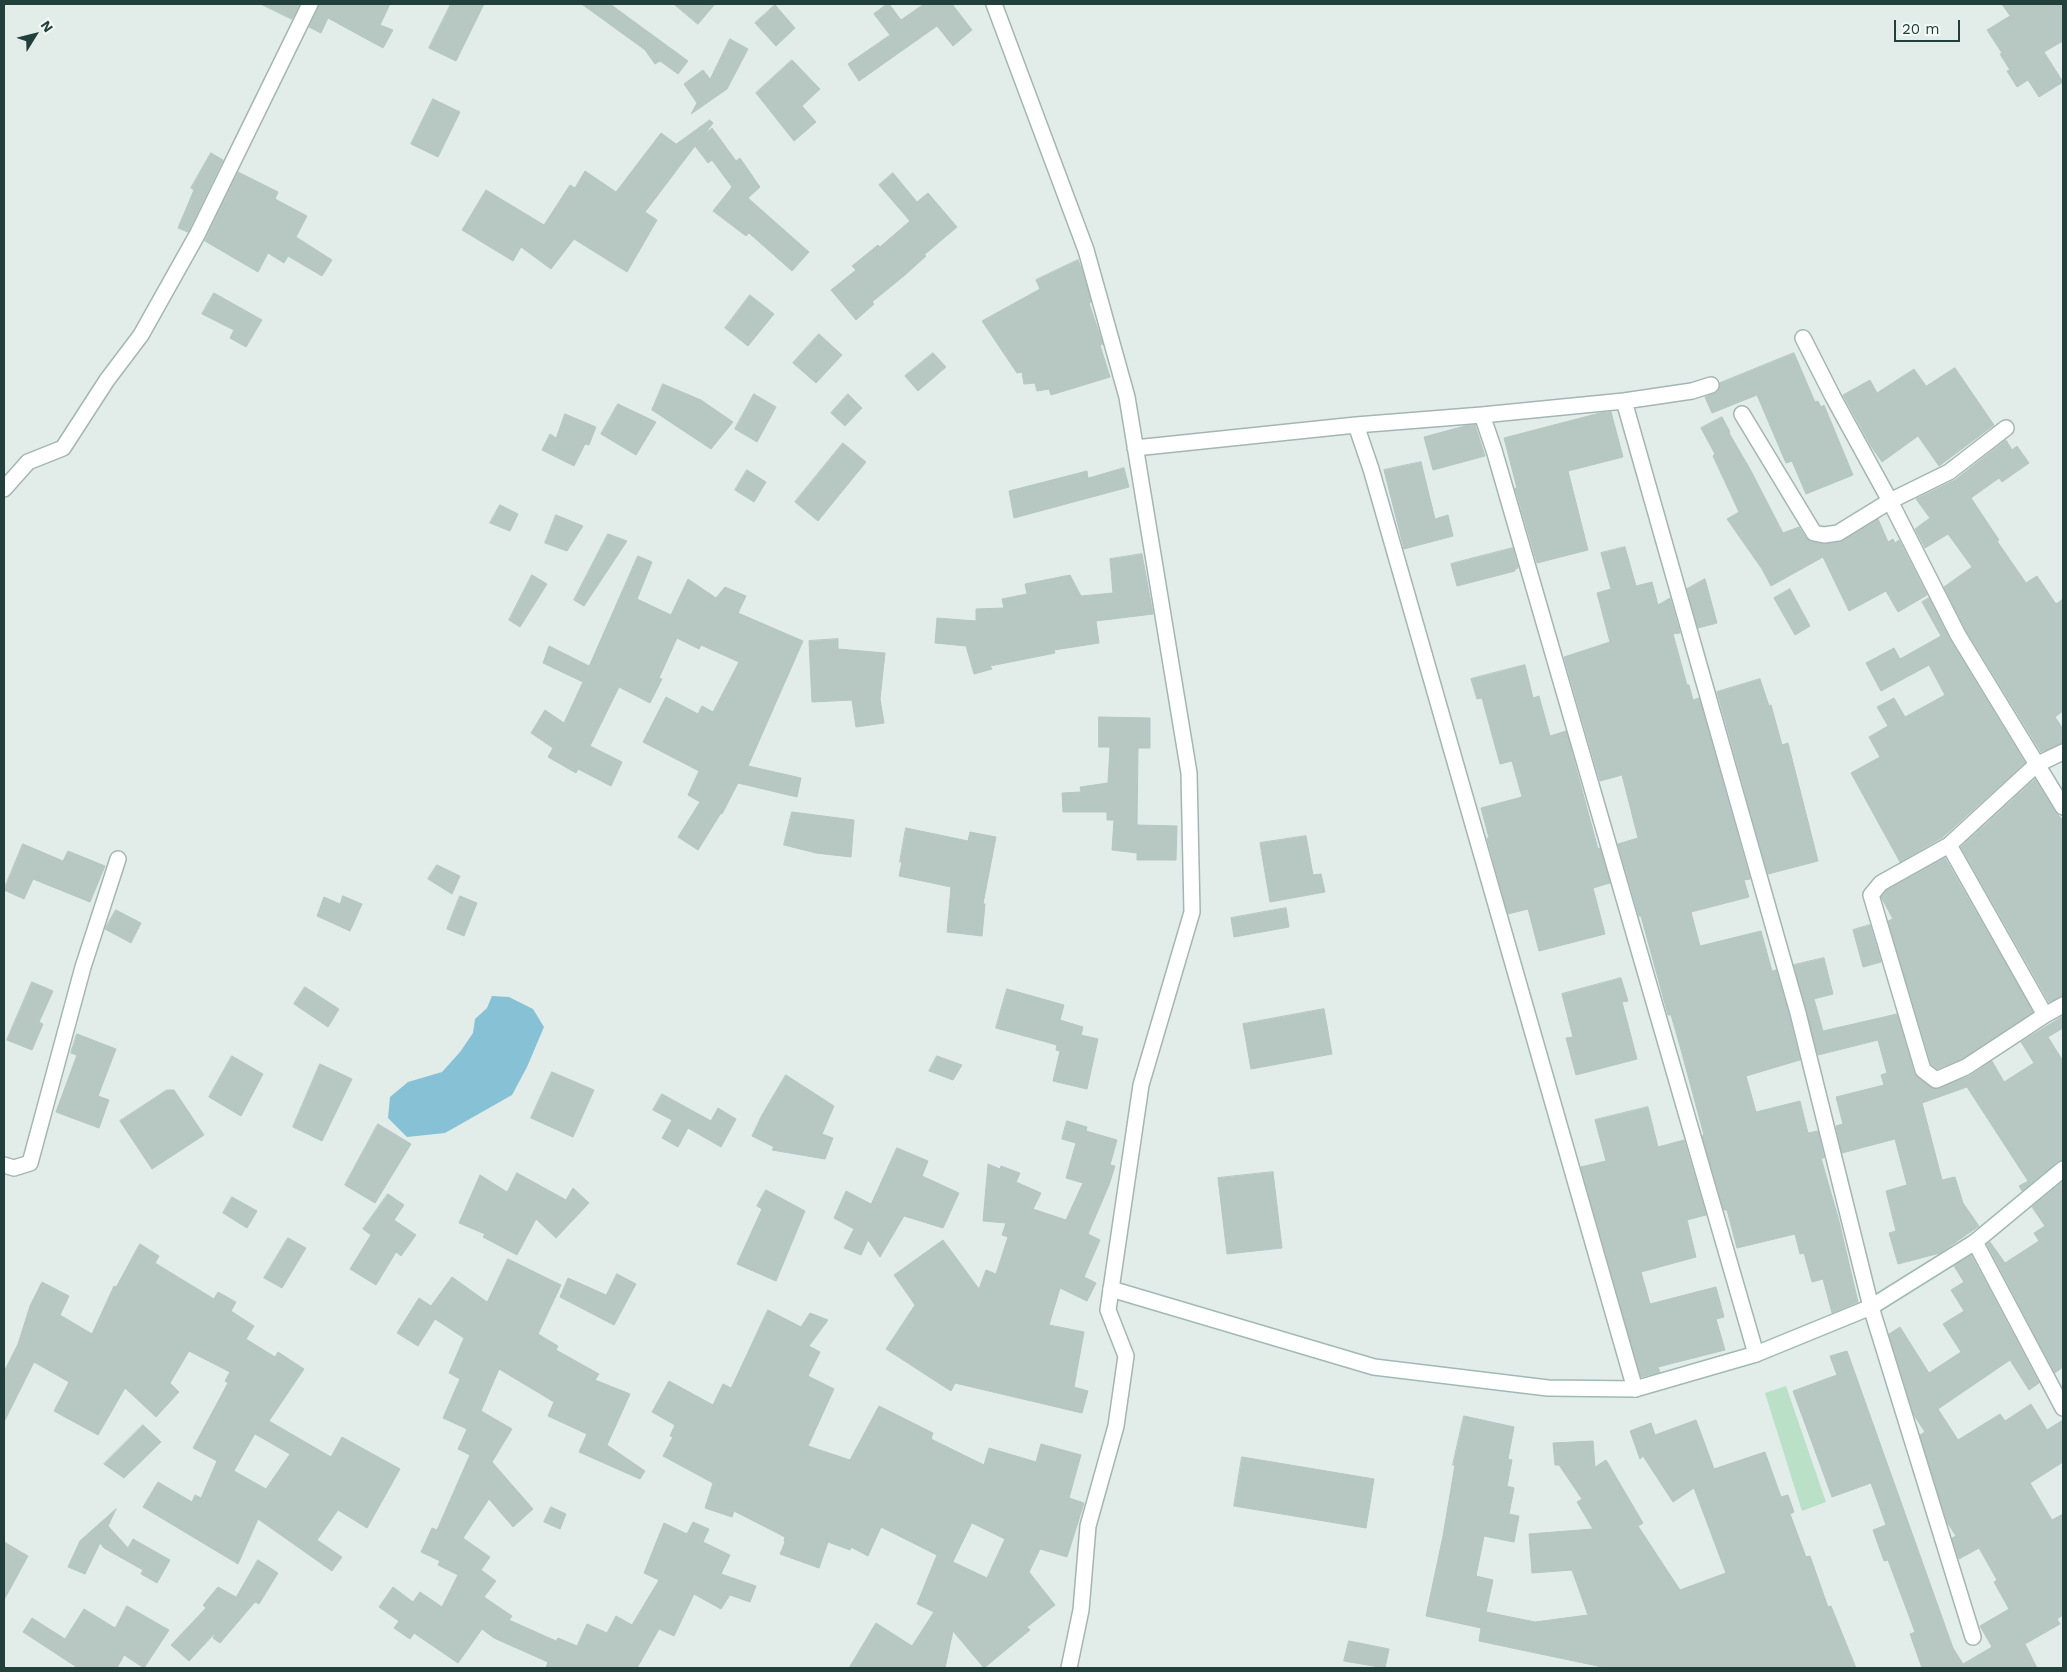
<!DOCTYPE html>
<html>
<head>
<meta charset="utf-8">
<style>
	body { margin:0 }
	#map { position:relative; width:2067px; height:1672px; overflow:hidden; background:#e2edea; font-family:"Work Sans",sans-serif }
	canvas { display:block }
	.frame { position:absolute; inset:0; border:5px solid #21403b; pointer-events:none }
	.north { position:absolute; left:10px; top:10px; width:50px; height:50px; -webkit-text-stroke:4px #f3f9f7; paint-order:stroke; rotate:54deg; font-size:14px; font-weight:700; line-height:20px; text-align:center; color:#21403b }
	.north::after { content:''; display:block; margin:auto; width:18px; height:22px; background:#21403b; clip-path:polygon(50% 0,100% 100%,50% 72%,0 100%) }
	.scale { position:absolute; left:1894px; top:20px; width:66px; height:22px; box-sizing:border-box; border:2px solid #21403b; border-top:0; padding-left:6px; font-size:15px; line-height:18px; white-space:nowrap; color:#21403b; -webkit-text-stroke:4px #f3f9f7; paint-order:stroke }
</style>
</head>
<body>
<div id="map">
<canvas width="2067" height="1672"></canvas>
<div class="frame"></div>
<div class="north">N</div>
<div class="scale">20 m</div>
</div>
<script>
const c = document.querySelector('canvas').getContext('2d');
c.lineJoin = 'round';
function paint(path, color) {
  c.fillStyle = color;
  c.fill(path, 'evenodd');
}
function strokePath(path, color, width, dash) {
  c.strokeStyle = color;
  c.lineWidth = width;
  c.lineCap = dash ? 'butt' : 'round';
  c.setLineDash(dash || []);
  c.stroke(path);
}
const green = new Path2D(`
	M1786,1386L1826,1502L1802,1511L1765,1393Z`);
const water = new Path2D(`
	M492,996L509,997L533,1009L544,1027L527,1067L512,1095L445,1133L407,1137L388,1118L390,1097L408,1082L442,1072L460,1052L473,1033L475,1019L487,1008Z`);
const building = new Path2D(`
	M261,4H300L292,19Z
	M319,4H390L380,25L393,30L383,48L328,18L321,33L309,27Z
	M451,4H484L456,61L429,48Z
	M582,4H610L688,61L678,74L660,61L655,64L645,50Z
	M674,4H715L698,24Z
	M887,4H889L901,20L924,4H952L972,30L953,46L937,26L859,81L848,64L890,35L874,14Z
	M2002,4H2063V41L2044,52L2063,82L2039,97L2028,80L2017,87L2007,71L2010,70L2000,54L2002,53L1987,30L2010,16Z
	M775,5L795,28L776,46L755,23Z
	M730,39L748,49L727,89L691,114L697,103L684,84L703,70L710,79Z
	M792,60L820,89L802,106L816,122L794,141L756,93Z
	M433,99L460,112L438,157L411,144Z
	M710,120L713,123L704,135L712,128L736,161L740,158L760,187L748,198L809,252L792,271L749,233L746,236L713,211L732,187L712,160L708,163L695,146L645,212L657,220L627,272L574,239L551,269L521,247L513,261L462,230L486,190L544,225L570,185L575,188L585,171L616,192L661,133L676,144Z
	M211,153L223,160L188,232L178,228L194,190L191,188Z
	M238,172L278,192L275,199L307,216L296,237L332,260L322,276L288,256L284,263L268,253L258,272L205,241Z
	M893,173L917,202L928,193L957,227L924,255L926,256L905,275L872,302L874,304L856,320L831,290L856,270L852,266L878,245L880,247L910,221L879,185Z
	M1078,260L1082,270L1091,302L1089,303L1103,344L1100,345L1110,377L1051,395L1049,389L1037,391L1035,383L1024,384L1022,372L1017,373L982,321L1040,289L1036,280Z
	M214,293L262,320L246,347L230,338L234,330L202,314Z
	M750,295L774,314L748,346L725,328Z
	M819,334L842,355L816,383L793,363Z
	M933,353L946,367L918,391L905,376Z
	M1794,353L1815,402L1818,401L1821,407L1824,405L1853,475L1806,494L1792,461L1786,463L1757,395L1712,413L1705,397L1718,392L1720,383Z
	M1955,368L1994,425L1939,466L1918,436L1882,462L1871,446L1843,395L1870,380L1877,393L1914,369L1926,386Z
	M663,384L701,400L733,422L711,449L652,410Z
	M754,394L776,407L757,442L735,429Z
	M848,394L862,408L845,426L831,413Z
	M618,404L656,422L636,455L601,434Z
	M1611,412L1623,457L1568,471L1588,550L1537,563L1515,488H1517L1504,438L1600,413Z
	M565,414L596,427L589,445L585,444L574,466L542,450L550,434L556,438Z
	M1722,417L1730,432L1729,433L1750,469L1783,533L1799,527L1806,538L1812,542L1825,544L1839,542L1878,519L1888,542L1893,539L1895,543L1899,540L1927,595L1898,612L1886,591L1849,611L1823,557L1771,586L1762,569L1727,519L1739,512L1713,456L1715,454L1701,428Z
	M1475,425L1485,456L1433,470L1424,437L1465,426Z
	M2006,440L2012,450L2017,446L2029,463L2002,482L1999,478L1971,498L1999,540L1997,541L2026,583L2037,576L2056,604L2063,599V711L2055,717L2063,729V743L2041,752L1966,630L1944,587L1972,567L1948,534L1925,548L1915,529L1930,518L1916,499L1955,480Z
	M843,443L866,462L818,521L795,502Z
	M1421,462L1435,519L1448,515L1453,536L1404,549L1384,470Z
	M1124,468L1129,487L1014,518L1009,491L1087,471L1088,478Z
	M747,470L766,482L754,502L735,490Z
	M500,505L518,514L510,531L490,523Z
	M556,515L583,526L567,551L545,543Z
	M608,534L627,541L584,606L574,600Z
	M1625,547L1636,586L1652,582L1658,605L1670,598L1680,633L1673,634L1687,685H1689L1693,700L1699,698L1750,879L1744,880L1749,897L1691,912L1700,946L1761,931L1772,971L1776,970L1789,1015L1800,1060L1746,1076L1756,1112L1800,1101L1808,1133L1818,1131L1824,1158H1821L1839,1221L1858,1302L1832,1313L1823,1279L1812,1282L1804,1253L1800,1254L1795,1234L1737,1248L1727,1210H1724L1702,1136L1704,1135L1680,1046L1671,1015H1668L1641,916H1639L1618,844L1638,838L1622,775L1600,781L1564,657L1610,642L1597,593L1611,589L1601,553Z
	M1513,548L1518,568L1515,569V571L1457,586L1451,564Z
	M1142,554L1153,614L1096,621L1099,643L1054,650L1055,653L990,666L992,669L974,674L966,646L935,643L937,618L976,621V609L1004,608L1002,599L1027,594L1025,584L1070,575L1081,596L1113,593L1110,559Z
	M638,556L652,562L637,599L671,615L688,579L716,598L725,587L746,596L738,613L803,641L748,766L801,778L797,797L738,783L722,814L721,813L698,850L678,837L700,802L688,795L699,771L643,742L666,697L698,714L702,706L713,712L739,662L701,645L699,649L677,638L659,678L662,679L650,703L619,687L590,746L622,762L611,786L578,769L576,773L548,757L553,748L531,733L545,710L564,723L583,682L543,663L549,646L589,666Z
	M532,575L547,584L520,627L509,620Z
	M1705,579L1717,623L1698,628L1687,589Z
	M1790,589L1810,626L1795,635L1774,598Z
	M1929,598L1950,640L2025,763L1943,837L1900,862L1851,773L1880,757L1869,737L1888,726L1877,707L1894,698L1905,717L1945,695L1929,665L1881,691L1866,663L1894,648L1900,659L1941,636L1922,602Z
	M838,639V649L885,653L880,699L884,723L856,727L852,700L812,702L809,641Z
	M1525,665L1533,698L1539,696L1550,736L1566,731L1598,849L1600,848L1610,883L1593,888L1605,934L1539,951L1528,909L1508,914L1487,838H1489L1481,808L1522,797L1512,761L1500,764L1482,698L1477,699L1471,679Z
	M1760,679L1769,706L1771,705L1782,745L1788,743L1818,861L1768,874L1717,692Z
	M1099,717L1150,718V748H1138L1137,825L1177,826L1176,860H1137V853L1112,850L1114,820H1107V812H1063L1062,793L1081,792L1080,787L1108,783L1110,747H1099Z
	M2035,779L2055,812L2063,820V996L2049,1002L1961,847Z
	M792,812L854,820L851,857L816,853L784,845Z
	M906,828L968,841L970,832L996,837L983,904H985L982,936L947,932L951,887L899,876L902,862H900Z
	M1306,836L1313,875L1321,874L1325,892L1270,902L1260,843Z
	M23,844L63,861L68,851L105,866L90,902L33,879L24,899L4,890Z
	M1945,858L2033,1012L1962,1059L1937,1069L1931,1064L1888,921L1893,919L1881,897L1887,890Z
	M437,865L460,876L452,894L428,879Z
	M343,896L362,904L350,931L317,916L324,897L340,904Z
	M460,896L477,903L464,936L447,929Z
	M1286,908L1289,927L1234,937L1231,918Z
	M116,910L141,923L131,943L105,929Z
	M1870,925L1881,962L1863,967L1853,930Z
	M1824,958L1833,994L1814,999L1823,1031L1897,1014L1914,1073L1934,1089L1970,1076L1992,1061L2004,1082L2034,1063L2021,1042L2063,1016V1028L2048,1037L2063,1061V1160L2057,1162L2022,1191L2019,1186L2028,1181L1967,1087L1922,1103L1942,1180L1955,1177L1963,1203L1979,1226L1940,1253L1898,1264L1889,1233L1896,1231L1886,1191L1907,1185L1895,1139L1842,1153L1836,1126L1843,1124L1836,1097L1884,1085L1881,1075L1887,1073L1878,1040L1818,1055L1794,965Z
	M1621,978L1628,1001L1622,1002L1637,1059L1576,1075L1566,1038L1573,1037L1562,994Z
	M32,982L53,991L39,1022L43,1024L32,1050L7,1040Z
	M305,987L339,1009L328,1027L294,1004Z
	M1007,989L1064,1005L1060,1020L1083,1027L1081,1035L1098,1039L1087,1089L1053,1081L1060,1051L1056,1050L1057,1045L996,1028Z
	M1324,1009L1332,1054L1251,1069L1243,1024Z
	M77,1034L116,1049L98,1096L109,1100L99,1128L56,1112L77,1055L71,1053Z
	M232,1056L263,1074L241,1116L209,1097Z
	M937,1056L962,1065L953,1080L929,1071Z
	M320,1064L352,1079L322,1141L293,1127Z
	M552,1072L594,1090L573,1137L531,1118Z
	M786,1075L834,1106L822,1134L833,1138L825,1159L772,1150L774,1147L752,1136L762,1115Z
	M167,1090H174L204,1135L152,1169L120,1121Z
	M662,1094L711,1121L718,1108L736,1119L721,1147L688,1128L678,1147L662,1138L672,1120L653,1110Z
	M1648,1107L1658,1147L1684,1140L1706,1215L1687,1220L1696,1257L1641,1272L1650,1304L1716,1287L1724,1317L1716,1319L1725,1350L1658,1367L1660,1372L1641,1377L1581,1167L1606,1161L1595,1120Z
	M1067,1121L1087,1127L1086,1131L1117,1140L1110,1165L1115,1166L1109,1185L1088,1234L1100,1240L1084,1277L1096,1283L1087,1301L1060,1288L1049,1325L1084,1332L1074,1387L1088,1391L1082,1413L955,1383L951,1391L886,1349L915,1305L894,1275L943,1240L979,1289L986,1270L996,1274L1008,1237L1002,1235L1006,1223L983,1221L988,1164L1000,1169L1001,1166L1020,1173L1016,1182L1041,1193L1033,1209L1066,1220L1083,1183L1066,1178L1076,1143L1062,1139Z
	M378,1124L411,1144L375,1203L345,1185Z
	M897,1148L928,1161L922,1176L959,1193L943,1228L904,1216L880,1257L868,1240L861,1255L844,1248L854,1229L834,1218L846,1191L871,1204Z
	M1273,1172L1282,1248L1227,1254L1218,1178Z
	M517,1173L566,1200L573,1188L589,1203L556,1238L536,1219L517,1255L483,1237L485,1234L459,1223L480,1175L507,1192Z
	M2063,1181V1367L2055,1373L1987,1244L1990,1242L2005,1263L2039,1241L2034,1233L2045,1226L2032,1207Z
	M766,1190L805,1211L776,1281L737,1264L762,1209L757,1206Z
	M388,1194L404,1205L394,1220L416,1235L401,1256L396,1252L376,1285L350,1269L371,1235L363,1229Z
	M232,1197L257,1211L247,1228L223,1213Z
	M288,1238L306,1248L282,1288L264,1278Z
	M140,1244L159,1256L155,1263L214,1299L218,1292L236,1302L231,1311L254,1326L246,1339L275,1357L278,1352L304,1369L269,1421L331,1457L342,1437L400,1469L367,1528L338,1510L317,1540L342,1557L332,1571L258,1519L238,1564L143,1507L158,1482L192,1502L195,1495L201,1498L217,1461L193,1448L228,1383L225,1381L230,1372L189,1351L170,1383L179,1392L156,1417L125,1388L98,1435L54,1411L69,1382L34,1362L4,1422V1372L18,1344L30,1306L42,1282L69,1296L60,1315L92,1334L114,1286L116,1287ZM255,1434L290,1454L266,1489L234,1471Z
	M1971,1255L2039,1383L2029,1390L2010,1360L1938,1409L1958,1440L2000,1414L2005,1421L2031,1404L2047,1430L2063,1420V1462L2030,1483L2052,1520L2063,1514V1615L2057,1619L2060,1624L2025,1644L2037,1668H1922L1910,1634L1915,1632L1888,1560L1884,1561L1873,1530L1886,1525L1871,1483L1832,1497L1793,1391L1837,1375L1830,1356L1847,1351L1953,1648L1963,1664L1992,1647L1980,1626L2009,1609L1994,1582L1997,1580L1979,1548L1959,1559L1952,1538L1956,1536L1947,1522L1920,1435L1925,1432L1914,1415L1889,1334L1900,1327L1929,1373L1961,1352L1943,1324L1964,1311L1951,1290L1964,1282L1954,1266Z
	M508,1259L561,1285L538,1334L558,1346L556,1350L599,1374L595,1380L630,1394L607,1445L645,1471L640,1479L579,1452L587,1434L548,1416L554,1402L499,1369L481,1411L512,1429L492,1462L533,1509L513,1527L489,1499L463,1538L490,1557L481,1570L496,1581L484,1597L512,1616L509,1620L556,1641L558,1638L577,1646L587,1624L607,1633L616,1616L632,1625L659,1580L644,1573L664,1523L687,1534L693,1522L709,1529L703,1542L730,1555L721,1574L756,1586L750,1602L730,1595L721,1609L694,1594L674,1636L659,1629L637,1668H546L548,1662L494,1638L482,1629L458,1663L414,1633L410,1639L394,1628L399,1621L379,1607L393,1587L413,1602L420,1592L442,1607L458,1575L438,1565L440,1561L421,1552L432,1528L437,1530L470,1455L458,1449L467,1429L443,1418L460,1379L449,1373L464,1338L435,1319L418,1346L397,1333L419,1298L431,1306L452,1277L487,1302Z
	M617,1274L636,1284L614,1325L560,1297L568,1278L606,1295Z
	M768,1310L801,1327L810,1313L828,1320L809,1346L820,1352L808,1376L834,1389L808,1446L850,1460L879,1406L933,1433L931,1439L984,1465L989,1448L1036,1462L1041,1444L1081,1455L1069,1498L1084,1503L1067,1557L1040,1549L1029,1572L1055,1605L1027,1627L1030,1630L984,1668L953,1631L945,1668H849L876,1623L912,1646L934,1612L917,1604L937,1555L881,1527L868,1556L851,1547L850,1550L828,1542L819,1568L780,1554L785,1542L784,1541L785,1537L734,1511L732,1517L705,1508L713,1483L663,1456L673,1437L670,1436L675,1425L652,1412L669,1381L713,1405L723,1384L731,1388ZM972,1523L1005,1539L987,1578L953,1562Z
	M1464,1416L1514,1427L1508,1459L1512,1460L1507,1486L1514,1488L1509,1514L1519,1516L1514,1542L1484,1536L1476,1576L1493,1580L1486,1612L1535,1622L1588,1615L1572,1570L1532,1573L1529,1534L1593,1529L1577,1502L1582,1499L1559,1465H1555L1553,1443L1593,1441L1595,1467L1606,1460L1643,1523L1638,1526L1680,1590L1726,1573L1694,1488L1673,1502L1643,1456L1640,1459L1630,1431L1651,1423L1655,1435L1696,1420L1714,1469L1765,1452L1781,1497L1788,1495L1794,1512L1790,1514L1806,1557L1810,1556L1828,1607L1831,1606L1856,1668H1607L1479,1641L1481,1628L1426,1616L1443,1536L1455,1465H1453Z
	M143,1425L161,1442L124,1478L104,1464Z
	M1242,1457L1374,1479L1366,1528L1234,1506Z
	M551,1507L566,1514L560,1529L544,1522Z
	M116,1509L108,1526L128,1548L133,1539L170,1560L157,1583L141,1574L143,1570L104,1548L100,1543L85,1574L68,1567L80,1541Z
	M4,1542L28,1556L4,1600Z
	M258,1560L278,1573L259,1604L255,1602L220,1643L213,1638L216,1632L189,1661L171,1645L206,1608L203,1605L218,1587L236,1597Z
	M127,1606L169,1630L144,1668L124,1655L117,1668H78L23,1632L32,1618L65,1639L84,1609L115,1628Z
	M1349,1641L1389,1649L1385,1668L1344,1661Z`);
const street = new Path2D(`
	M994,4L1086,250L1127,397L1189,773L1192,912L1141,1085L1108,1310L1126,1356L1116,1426L1088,1526L1081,1610L1069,1668
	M1803,338L1833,397L1890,501L1958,635L2063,807
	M1711,385L1692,391L1624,401L1798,1013L1871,1307L1973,1637
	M1742,414L1814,533L1824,535L1838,533L1890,501L1949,472L2006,428
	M1482,415L1624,401
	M1356,425L1482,415L1494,450L1756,1354
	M1135,448L1356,425L1371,469L1635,1389
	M4,489L28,462L63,448L107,380L141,335L197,235L310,4
	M2063,752L2036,765L1949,845L1881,883L1871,895L1923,1070L1936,1080L1966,1067L2045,1015L2063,1005
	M1949,845L2045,1015
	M4,1165L14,1168L30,1163L83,967L118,859
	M1975,1242L2063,1408`);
const secondary = new Path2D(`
	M1111,1289L1374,1367L1548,1388L1635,1389L1756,1354L1871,1307L1975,1242L2063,1169`);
paint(green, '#bae0c8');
paint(water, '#87c1d5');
paint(building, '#b7c8c3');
strokePath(building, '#b4c7c2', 1);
strokePath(street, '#a4b6b2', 18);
strokePath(secondary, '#a0bab3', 18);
strokePath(street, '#fff', 15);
strokePath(secondary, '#fff', 15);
</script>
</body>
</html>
